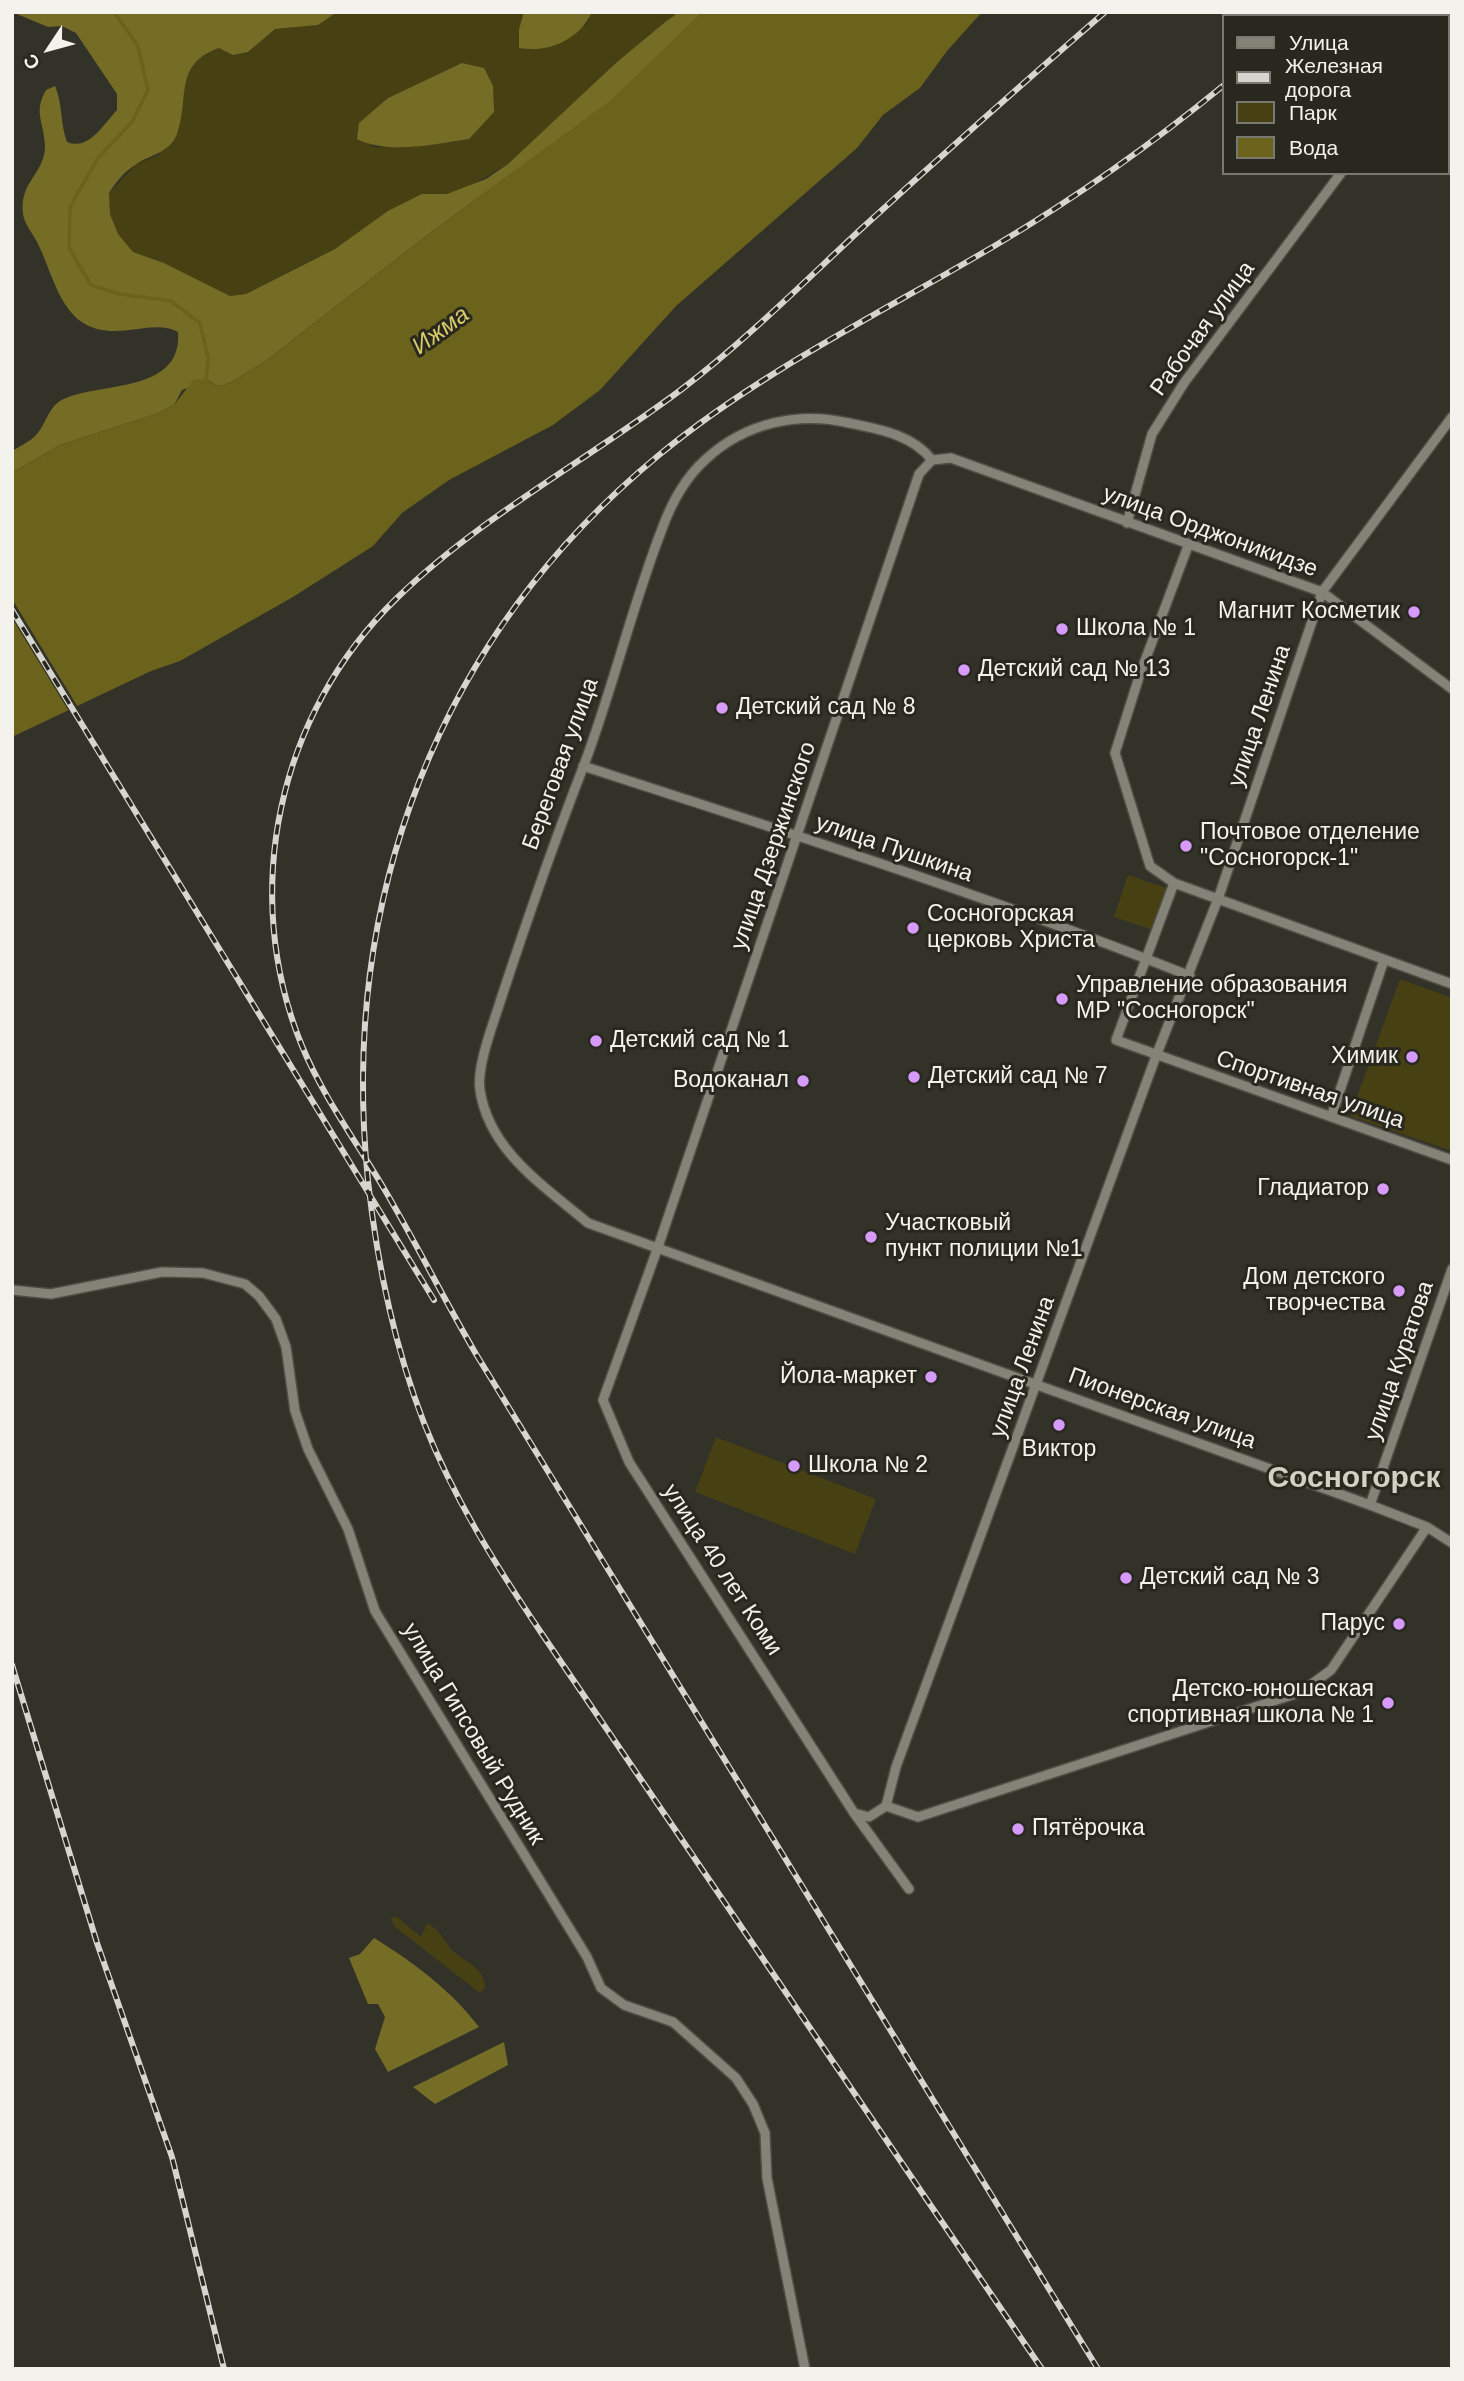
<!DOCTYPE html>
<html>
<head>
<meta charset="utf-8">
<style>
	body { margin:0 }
	#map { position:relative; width:1464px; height:2381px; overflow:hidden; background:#333229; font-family:Arial,sans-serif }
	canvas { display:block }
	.frame { position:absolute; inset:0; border:14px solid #f3f2ec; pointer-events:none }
	.legend { position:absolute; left:1222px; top:14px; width:228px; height:161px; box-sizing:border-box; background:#29281f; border:2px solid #7a7971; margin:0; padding:9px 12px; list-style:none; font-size:21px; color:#f3f2ec }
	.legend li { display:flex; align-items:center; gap:14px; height:35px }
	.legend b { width:35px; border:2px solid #7a7971 }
	.north { position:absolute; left:14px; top:14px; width:70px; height:70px; -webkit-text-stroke:5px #29281f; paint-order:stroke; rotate:234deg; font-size:19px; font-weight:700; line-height:28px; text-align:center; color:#f3f2ec }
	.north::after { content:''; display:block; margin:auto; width:24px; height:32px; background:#f3f2ec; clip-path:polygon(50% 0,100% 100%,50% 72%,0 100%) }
</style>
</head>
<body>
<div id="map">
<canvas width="1464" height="2381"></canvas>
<div class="frame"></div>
<ul class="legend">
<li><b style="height:9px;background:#848378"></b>Улица</li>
<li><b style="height:9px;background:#d6d5cf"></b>Железная дорога</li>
<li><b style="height:19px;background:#464013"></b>Парк</li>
<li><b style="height:19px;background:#6b621b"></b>Вода</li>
</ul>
<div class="north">С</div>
</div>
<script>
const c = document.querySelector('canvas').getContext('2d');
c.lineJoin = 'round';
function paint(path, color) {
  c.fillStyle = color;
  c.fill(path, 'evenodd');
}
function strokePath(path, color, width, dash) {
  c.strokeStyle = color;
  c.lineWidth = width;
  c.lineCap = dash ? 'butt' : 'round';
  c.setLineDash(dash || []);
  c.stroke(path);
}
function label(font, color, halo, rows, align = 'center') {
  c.font = font + ' Arial,sans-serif';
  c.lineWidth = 6;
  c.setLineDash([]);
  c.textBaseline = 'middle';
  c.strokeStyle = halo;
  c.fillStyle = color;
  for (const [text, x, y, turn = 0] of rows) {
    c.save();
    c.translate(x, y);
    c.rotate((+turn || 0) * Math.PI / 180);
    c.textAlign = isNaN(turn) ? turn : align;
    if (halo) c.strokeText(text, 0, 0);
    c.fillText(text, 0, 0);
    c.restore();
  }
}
const green = new Path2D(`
	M337,12H524L519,29L586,25L592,12H679L644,39L508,164L467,188L447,194H422L335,249L246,294L230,296L164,263L133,252L118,234L110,214L109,193L136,164L159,155L189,68L204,53L219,48L233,55L248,52L275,29L318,25ZM462,63L469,139L421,146L372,147L388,98Z
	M1128,875L1169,889L1153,930L1114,917Z
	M1400,979L1452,998V1151L1350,1116Z
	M716,1437L876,1499L855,1554L695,1492Z
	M391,1917H397L421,1937L427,1923C445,1933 444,1945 458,1955C471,1965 484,1969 485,1988L480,1993L394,1926Z`);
const forest = new Path2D(`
	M12,12H337L318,25L275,29L248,52L233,55L219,48C173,64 190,98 177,134C170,153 149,155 135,165C124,172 116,182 109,193L110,214L118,234L133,252L164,263L230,296L246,294L335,249L388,211L422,194H447L486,179L508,164L617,62L664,23L679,12H703L611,101L430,233L267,360L230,383L218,386L208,380L182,390L174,405L156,414L60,445L12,473V451C20,446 29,442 35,436C45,427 48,408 60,401C93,381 183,396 178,332C155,319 123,338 94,328C59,317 52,270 37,242C33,234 24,223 23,214C19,181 45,174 45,146C44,121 33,113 46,90L55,86C63,105 60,123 67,142C89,151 103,125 117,110V94L76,33L62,26L48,27Z
	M524,12H592C579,40 549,53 519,48V29Z
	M462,63L484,68L493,86L494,112L469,139C435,144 389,155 357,139L359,123L388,98Z
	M374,1938C413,1962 451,1990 479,2027L388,2072L375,2049L385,2017L378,2004H368L349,1958L360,1954Z
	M504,2042L508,2065L435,2104L413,2087Z`);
const water = new Path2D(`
	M703,12H982L947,51L920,88L883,115L857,148L676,306L600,390L553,425L449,480L402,513L373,546L293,597L180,661L151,671L12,737V473L60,445L156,414L174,405L194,379L208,380L218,386L230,383L267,360L430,233L610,101Z`);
const pier = new Path2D(`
	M12,599L79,709L70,713L12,618Z`);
const stream = new Path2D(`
	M114,12L138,46L148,90L132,122L98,158L70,207L69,248L91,285L120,294L171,301L200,323L208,358L206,383`);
const street = new Path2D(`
	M1448,128L1452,130
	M932,460C913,435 879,429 849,423C798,411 745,423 706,459C686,477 671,504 662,529C632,606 613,688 584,765C554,842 527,920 501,999C494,1022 476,1067 480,1090C489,1151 544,1186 588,1223L1370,1505L1427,1527L1452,1543
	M932,460L951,458L1322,592L1452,689
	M1127,523L1152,434L1184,383L1341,173
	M1188,546L1140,674L1115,753L1150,866L1174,883L1452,984
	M583,766C787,832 991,897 1190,976
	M1174,883L1116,1040L1452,1160
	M1331,1117L1384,960
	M12,1290L51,1294L162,1272L203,1273L245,1284L259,1296L276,1319L286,1347L295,1411L308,1449L348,1529L375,1611L587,1957L601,1988L624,2005L673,2022L736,2078L753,2104L765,2133L767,2178L805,2369
	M1370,1505L1452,1269
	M886,1806L896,1767L1156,1056L1218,899L1322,592L1452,417
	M886,1806L918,1817L1301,1692L1331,1670L1427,1527
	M854,1813L869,1817L886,1806
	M909,1889L854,1813L629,1462L603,1400L658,1247L919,474L932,460`);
const rail = new Path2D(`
	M1305,16L1310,12
	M12,610L434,1300
	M12,1665L97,1943L172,2157L224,2369
	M1042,2369L540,1631C495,1564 453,1497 424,1423C394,1345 377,1263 368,1181C339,898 438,637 659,455C761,371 883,312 996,245C1077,197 1152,144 1224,85
	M1098,2369L476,1354C445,1301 417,1245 386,1192C358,1144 323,1097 302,1046C239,892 278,713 397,598C480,517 589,459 682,389C745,341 802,284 860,230C941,156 1022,84 1105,12`);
const markers = [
	[1414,612,7,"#d69bfa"],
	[1062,629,7,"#d69bfa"],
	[964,670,7,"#d69bfa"],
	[722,708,7,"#d69bfa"],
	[1186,846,7,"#d69bfa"],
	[913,928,7,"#d69bfa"],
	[1062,999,7,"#d69bfa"],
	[596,1041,7,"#d69bfa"],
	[1412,1057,7,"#d69bfa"],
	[914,1077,7,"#d69bfa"],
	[803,1081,7,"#d69bfa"],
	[1383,1189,7,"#d69bfa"],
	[871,1237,7,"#d69bfa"],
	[1399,1291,7,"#d69bfa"],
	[931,1377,7,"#d69bfa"],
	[1059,1425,7,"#d69bfa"],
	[794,1466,7,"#d69bfa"],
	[1126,1578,7,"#d69bfa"],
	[1399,1624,7,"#d69bfa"],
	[1388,1703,7,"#d69bfa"],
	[1018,1829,7,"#d69bfa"]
];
const streetNames = [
	["Рабочая улица",1203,329,-54],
	["улица Орджоникидзе",1210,532,20],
	["улица Ленина",1260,716,-71],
	["Береговая улица",561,764,-70],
	["улица Дзержинского",774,846,-71],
	["улица Пушкина",894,849,19],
	["Спортивная улица",1310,1090,19],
	["улица Куратова",1400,1361,-71],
	["улица Ленина",1023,1367,-70],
	["Пионерская улица",1162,1409,20],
	["улица 40 лет Коми",722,1570,57],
	["улица Гипсовый Рудник",473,1734,59]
];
const poiNames = [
	["Магнит Косметик",1400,612,"right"],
	["Школа № 1",1076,629],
	["Детский сад № 13",978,670],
	["Детский сад № 8",736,708],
	["Почтовое отделение",1200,833],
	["\"Сосногорск-1\"",1200,859],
	["Сосногорская",927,915],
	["церковь Христа",927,941],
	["Управление образования",1076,986],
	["МР \"Сосногорск\"",1076,1012],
	["Детский сад № 1",610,1041],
	["Химик",1398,1057,"right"],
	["Детский сад № 7",928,1077],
	["Водоканал",789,1081,"right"],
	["Гладиатор",1369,1189,"right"],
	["Участковый",885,1224],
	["пункт полиции №1",885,1250],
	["Дом детского",1385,1278,"right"],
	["творчества",1385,1304,"right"],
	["Йола-маркет",917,1377,"right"],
	["Виктор",1059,1450,"center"],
	["Школа № 2",808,1466],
	["Детский сад № 3",1140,1578],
	["Парус",1385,1624,"right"],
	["Детско-юношеская",1374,1690,"right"],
	["спортивная школа № 1",1374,1716,"right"],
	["Пятёрочка",1032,1829]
];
const waterNames = [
	["Ижма",441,331,-36]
];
const districtNames = [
	["Сосногорск",1354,1479]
];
paint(green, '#464013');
paint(forest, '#756c26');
paint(water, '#6b621b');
paint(pier, '#333229');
strokePath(stream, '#6b621b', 3.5);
strokePath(street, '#4f4e46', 12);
strokePath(street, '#848378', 9);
strokePath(rail, '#d6d5cf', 6);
strokePath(rail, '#29281f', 3.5, [10]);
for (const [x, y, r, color] of markers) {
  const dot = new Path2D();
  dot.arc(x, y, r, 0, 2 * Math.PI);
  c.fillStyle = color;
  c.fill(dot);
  strokePath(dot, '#29281f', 2.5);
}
label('23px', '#f3f2ec', '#29281f', streetNames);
label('23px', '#f3f2ec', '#29281f', poiNames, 'left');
label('italic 24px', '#d9cc6b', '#29281f', waterNames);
label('bold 30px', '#d2d1c5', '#29281f', districtNames);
</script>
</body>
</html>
